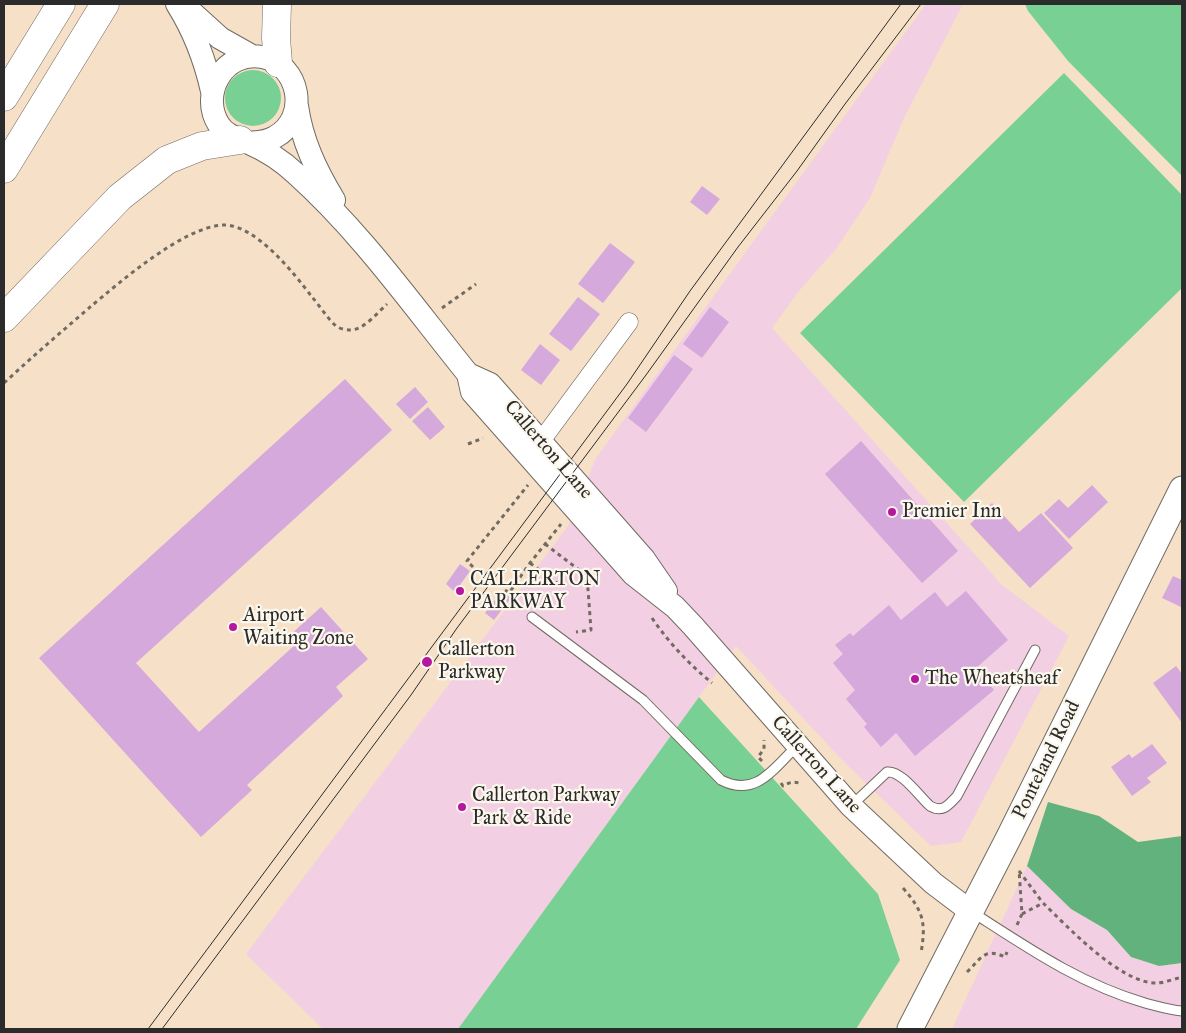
<!DOCTYPE html>
<html>
<head>
<meta charset="utf-8">
<style>
	body { margin:0 }
	#map { position:relative; width:1186px; height:1033px; overflow:hidden; background:#f6e1c8; font-family:"IM FELL Great Primer",serif }
	canvas { display:block }
	.frame { position:absolute; inset:0; border:5px solid #2b2b2b; pointer-events:none }
</style>
</head>
<body>
<div id="map">
<canvas width="1186" height="1033"></canvas>
<div class="frame"></div>
</div>
<script>
const c = document.querySelector('canvas').getContext('2d');
c.lineJoin = 'round';
function paint(path, color) {
  c.fillStyle = color;
  c.fill(path, 'evenodd');
}
function strokePath(path, color, width, dash) {
  c.strokeStyle = color;
  c.lineWidth = width;
  c.lineCap = dash ? 'butt' : 'round';
  c.setLineDash(dash || []);
  c.stroke(path);
}
function label(font, color, halo, rows, align = 'center') {
  c.font = font + ' "IM FELL Great Primer",serif';
  c.lineWidth = 4.5;
  c.setLineDash([]);
  c.textBaseline = 'middle';
  c.strokeStyle = halo;
  c.fillStyle = color;
  for (const [text, x, y, turn = 0] of rows) {
    c.save();
    c.translate(x, y);
    c.rotate((+turn || 0) * Math.PI / 180);
    c.textAlign = isNaN(turn) ? turn : align;
    if (halo) c.strokeText(text, 0, 0);
    c.fillText(text, 0, 0);
    c.restore();
  }
}
const built = new Path2D(`
	M926,4H963L904,118L870,198L836,249L798,292L772,328L996,578L997,581L1069,636L961,842L931,846L843,761L736,646L458,1029H323L246,954L568,526L596,458Z
	M1027,866L1071,909L1107,930L1131,957L1159,966L1182,963V1029H952Z`);
const green = new Path2D(`
	M1025,4H1182V176L1068,61L1028,11Z
	M225 98a28 28 0 1 1 56 0a28 28 0 1 1-56 0Z
	M1064,73L1182,195V288L964,502L800,333Z
	M699,697L878,894L900,960L856,1029H458Z`);
const forest = new Path2D(`
	M1048,802L1099,816L1138,842L1182,836V963L1159,966L1131,957L1107,930L1071,909L1027,866Z`);
const building = new Path2D(`
	M702,186L720,199L707,215L690,202Z
	M610,243L635,262L603,303L578,284Z
	M578,297L600,314L571,351L549,334Z
	M710,307L729,322L702,358L683,344Z
	M540,344L560,360L541,385L521,370Z
	M674,355L693,369L646,432L628,418Z
	M345,379L392,430L136,663L199,732L297,643L290,635L321,607L368,659L336,687L343,696L247,785L252,790L201,837L39,658Z
	M415,387L428,402L410,419L396,404Z
	M428,407L445,427L430,440L412,421Z
	M861,441L958,551L922,583L825,474Z
	M1092,485L1108,502L1069,539L1044,513L1059,499L1068,508Z
	M992,503L1019,532L1041,513L1073,548L1030,588L970,524Z
	M460,564L470,571L455,592L446,584Z
	M1173,576L1182,580L1181,607L1162,598Z
	M502,591L511,598L494,620L485,613Z
	M966,591L1008,640L976,668L994,690L915,756L896,733L881,747L864,727L867,724L846,699L855,690L833,663L843,654L835,645L850,633L853,636L889,605L901,620L935,592L947,607Z
	M1176,666L1182,674V723L1153,683Z
	M1152,744L1167,763L1147,778L1151,782L1132,796L1111,767L1129,754L1132,758Z`);
const path = new Path2D(`
	M442,308L476,284
	M4,383C32,357 60,333 89,308C120,282 183,227 223,225C255,224 294,273 312,297C320,306 327,318 336,326C340,329 346,330 351,330C365,329 377,313 387,304
	M468,444L483,438
	M545,544L587,576L591,630L576,632
	M530,563L557,583
	M473,567L467,561L528,485
	M505,590L509,593L530,563L561,524
	M652,618C669,643 689,664 712,683
	M762,761L758,757L764,749V740
	M781,783L783,786C790,782 794,781 802,784
	M1019,871L1043,903
	M903,888C924,912 926,923 921,953
	M1022,914L1043,903C1068,927 1120,983 1156,983C1164,983 1174,979 1182,977
	M1017,925L1022,914L1019,870
	M967,972C981,959 984,947 1005,957L1007,952`);
const service = new Path2D(`
	M532,617L643,700L721,780C756,798 773,769 797,746
	M851,806L887,772C901,770 919,796 930,806C942,813 948,806 957,796L1035,650
	M972,912C1028,948 1080,984 1145,1003C1157,1006 1169,1010 1182,1011`);
const minor = new Path2D(`
	M541,441L629,322`);
const tertiary = new Path2D(`
	M177,4C194,31 205,60 212,91
	M187,8L220,38L252,56
	M297,106C302,141 316,170 334,200
	M249,143C258,142 267,142 275,137C310,118 300,64 262,57C224,50 199,94 219,125C227,137 239,138 251,144C267,151 282,161 295,173C361,232 413,306 468,374L472,392L633,574L675,607L693,626L851,806L933,883L970,911
	M468,374L490,384L644,559L666,591`);
const secondary = new Path2D(`
	M910,1029L1008,839L1182,489`);
const trunk = new Path2D(`
	M277,4L276,38L278,63
	M4,97L61,4
	M4,169L105,4
	M4,318L120,197L167,160L202,146L240,140`);
const tram = new Path2D(`
	M148,1029L627,384L690,291L901,4
	M162,1029L411,695L457,628L646,375L738,247L797,171L845,104L921,4`);
const markers = [
	[892,512,5,"#b5179e"],
	[460,591,5,"#b5179e"],
	[233,627,5,"#b5179e"],
	[427,662,6,"#b5179e"],
	[915,679,5,"#b5179e"],
	[462,807,5,"#b5179e"]
];
const streetNames = [
	["Callerton Lane",548,450,49],
	["Ponteland Road",1047,760,-64],
	["Callerton Lane",816,765,48]
];
const poiNames = [
	["Premier Inn",902,512],
	["CALLERTON",470,580],
	["PARKWAY",470,603],
	["Airport",243,616],
	["Waiting Zone",243,639],
	["Callerton",438,650],
	["Parkway",438,673],
	["The Wheatsheaf",925,679],
	["Callerton Parkway",472,796],
	["Park & Ride",472,819]
];
paint(built, '#f2cfe2');
paint(green, '#79d094');
paint(forest, '#62b27e');
paint(building, '#d5a9db');
strokePath(service, '#726b62', 11);
strokePath(minor, '#726b62', 19);
strokePath(tertiary, '#726b62', 24);
strokePath(secondary, '#726b62', 27);
strokePath(trunk, '#726b62', 29);
strokePath(path, '#726b62', 3, [4, 4]);
strokePath(service, '#fff', 9);
strokePath(minor, '#fff', 18);
strokePath(tertiary, '#fff', 22);
strokePath(secondary, '#fff', 25);
strokePath(trunk, '#fff', 28);
strokePath(tram, '#2b2b2b', 1);
for (const [x, y, r, color] of markers) {
  const dot = new Path2D();
  dot.arc(x, y, r, 0, 2 * Math.PI);
  c.fillStyle = color;
  c.fill(dot);
  strokePath(dot, '#fbf7ec', 2);
}
label('20px', '#2b2b2b', '#fbf7ec', streetNames);
label('20px', '#2b2b2b', '#fbf7ec', poiNames, 'left');
</script>
</body>
</html>
